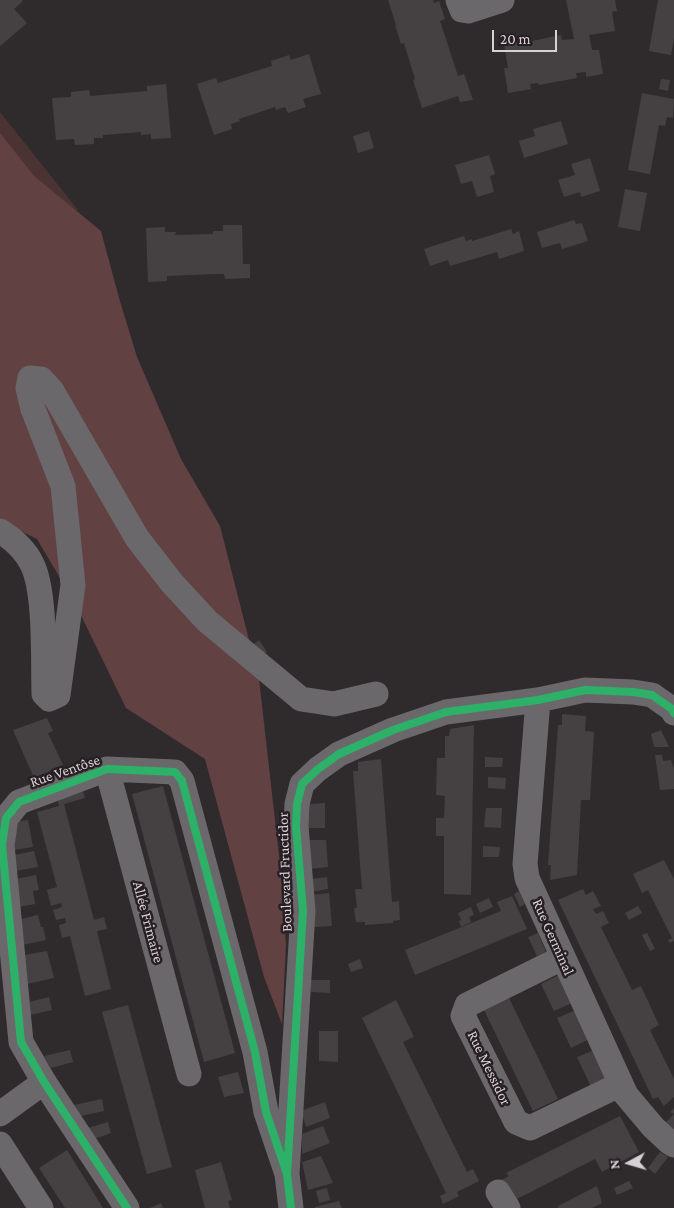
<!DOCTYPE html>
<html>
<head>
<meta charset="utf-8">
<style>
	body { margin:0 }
	#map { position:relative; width:674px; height:1208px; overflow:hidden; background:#2f2b2d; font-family:"Crimson Pro",serif }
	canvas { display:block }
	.north { position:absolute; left:604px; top:1138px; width:50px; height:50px; -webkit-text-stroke:4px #271f24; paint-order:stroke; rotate:264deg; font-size:14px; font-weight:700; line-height:20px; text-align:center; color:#d7d1d5 }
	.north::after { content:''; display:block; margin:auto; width:18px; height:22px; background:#d7d1d5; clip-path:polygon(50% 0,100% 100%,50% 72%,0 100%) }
	.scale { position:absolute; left:492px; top:30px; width:65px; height:22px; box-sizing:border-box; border:2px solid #d7d1d5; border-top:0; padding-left:6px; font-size:15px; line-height:18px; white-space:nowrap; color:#d7d1d5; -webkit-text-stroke:4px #271f24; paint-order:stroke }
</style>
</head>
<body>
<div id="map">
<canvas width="674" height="1208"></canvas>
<div class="north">N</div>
<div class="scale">20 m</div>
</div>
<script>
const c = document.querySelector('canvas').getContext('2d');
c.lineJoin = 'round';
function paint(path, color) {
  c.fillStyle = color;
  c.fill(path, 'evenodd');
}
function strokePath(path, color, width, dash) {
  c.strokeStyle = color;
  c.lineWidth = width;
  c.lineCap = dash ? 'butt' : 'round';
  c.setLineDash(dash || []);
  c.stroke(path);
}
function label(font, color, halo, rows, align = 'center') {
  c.font = font + ' "Crimson Pro",serif';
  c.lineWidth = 5;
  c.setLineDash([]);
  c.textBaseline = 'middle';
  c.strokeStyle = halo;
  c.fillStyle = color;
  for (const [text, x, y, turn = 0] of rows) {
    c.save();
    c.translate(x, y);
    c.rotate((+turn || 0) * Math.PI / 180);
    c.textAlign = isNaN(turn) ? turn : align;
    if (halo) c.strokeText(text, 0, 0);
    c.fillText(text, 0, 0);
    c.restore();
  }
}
const green = new Path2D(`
	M0,112L78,210L0,247Z`);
const forest = new Path2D(`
	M0,133L34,176L101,231L119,298L137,357L181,459L220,526L259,679L281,873L286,945L282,1024L264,977L205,759L126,708L76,605L37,539L0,521Z`);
const building = new Path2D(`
	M0,0H22L23,1L14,9L27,23L0,46Z
	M388,0H433L434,3L439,1L445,19L440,21L458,76L464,74L473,100L460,102L458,96L422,108L413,80L415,79L404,43L401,44L395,25H396Z
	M566,0H615L617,11L612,12L615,31L589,35L592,50H599L603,74L586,77V72L576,73L577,78L539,85L538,83L530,84L531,89L508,93L504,68H508L504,44L523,41L524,46L533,45L532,41L561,35L562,40L574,39Z
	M658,0H674V39L671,55L649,51Z
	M309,54L321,94L303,99L306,107L288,113L285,107L276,110L275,107L239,119L240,121L231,124L232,129L214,135L197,84L216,78L218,83L227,80L272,66L271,61L289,55L291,60Z
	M661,79L670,80L668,91L659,89Z
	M166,84L171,138L151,139V134L141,135V132L103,135V138H94V144L75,145L74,139L56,140L52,98L71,97V92L89,90L90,96L147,91V86Z
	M642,93L674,99L673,118L667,117L665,126L659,125L650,174L628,170Z
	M561,121L568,144L524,158L519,141L535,136L533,129Z
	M369,131L374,148L358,153L353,136Z
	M489,155L495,174L490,176L494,192L477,197L472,181L461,184L455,165Z
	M590,158L600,191L581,197L580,192L564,197L558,180L575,175L571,164Z
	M625,189L647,193L640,231L618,227Z
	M574,220L576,224L582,223L588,241L562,249L560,243L542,248L537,232Z
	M223,225H242L243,264H250V278L225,279L224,274H215L167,276V281L148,282L146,228L165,227V232H176L175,235L213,234V231H223Z
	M511,229L513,234L519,231L524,251L499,259L497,252L450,266L448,260L430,266L424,249L464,236L466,241L472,239V241Z
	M259,640L267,652L258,658L250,647Z
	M562,714L586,716L585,731L594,732L590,800H581L577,875L550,880L551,865H548L558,725H562Z
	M47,718L53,731L48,733L63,765L34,778L13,730Z
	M474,725L471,895L444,894V836H436V818H444L445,796L436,795L437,758H445V736H449L450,729Z
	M661,730L669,747H654L651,734Z
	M655,755H662L663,761L671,760L674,768V789L660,790Z
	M485,757L503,758L502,767H485Z
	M381,759L392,902L399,901L400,920L393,921V923L365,925V922H356L354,908H357L355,889H362L353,771H358V762Z
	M488,777L506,778L505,789L488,788Z
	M81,785L85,798L64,804L94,920L104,917L107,929L97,931L111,989L85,996L70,936L62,938L59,925L66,923L65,918L56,920L53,910L62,907L61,903L51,906L47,890L57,887L37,812L59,806L57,798Z
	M163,786L235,1053L204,1062L132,794Z
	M325,803V828H307L309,804Z
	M486,808H502L501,828L484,827Z
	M28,820L33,847L14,850V834L19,821Z
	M308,840H326L328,867L309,869Z
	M483,846L500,847L499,857H483Z
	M34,851L38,867L16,871L14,855Z
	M664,860L674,879V941L670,943L668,940L672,938L648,890L642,893L633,874Z
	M36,875L39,890L33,891L35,904L19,907L16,879Z
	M327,877L328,889L311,892L310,879Z
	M583,889L586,895L593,891L601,906L593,909L596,914L603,911L609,923L601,927L632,990L641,986L659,1025L650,1030L674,1079V1097L664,1106L658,1097L653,1099L558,900Z
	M519,891L525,904L520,907L514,894Z
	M329,893L332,926L314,927L311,895Z
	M512,896L527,929L415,975L405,950L501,911L497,902Z
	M489,898L493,907L480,913L476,904Z
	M638,906L642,913L629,920L625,913Z
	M471,907L474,915L469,917L471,922L461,927L459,921L461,920L458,913Z
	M38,915L41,927H43L46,940L23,945L21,919Z
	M538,933L546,952L537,956L528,937Z
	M647,933L655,949L650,951L642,935Z
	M47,951L54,978L27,984L24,955Z
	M360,959L363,968L351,972L348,964Z
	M559,975L572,1003L554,1011L541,984Z
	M311,980H330V993L311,992Z
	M508,996L558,1099L533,1111L483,1008Z
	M49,997L52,1010L30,1015L29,1002Z
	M396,1000L414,1037L403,1042L467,1172L473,1169L479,1181L457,1192L459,1196L443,1204L440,1196L446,1193L362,1018Z
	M128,1005L172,1167L147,1174L102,1012Z
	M576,1010L589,1039L571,1048L557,1018Z
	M319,1031H338V1062L319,1061Z
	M70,1050L73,1062L51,1068L44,1056Z
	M594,1050L608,1079L591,1087L577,1057Z
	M238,1072L244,1093L224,1097L218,1077Z
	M102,1099L104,1111L81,1116L74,1105Z
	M325,1102L330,1118L306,1127L301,1111Z
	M674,1108V1128L670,1132L663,1125L674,1114L670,1112Z
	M620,1116L639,1152L602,1172L595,1159L511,1202L499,1181L509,1176L506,1173Z
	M108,1122L111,1133L94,1139L88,1128Z
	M323,1126L330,1143L302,1154V1134Z
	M67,1150L103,1208H65L39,1168Z
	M660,1152L668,1157L655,1174L648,1168Z
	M321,1156L333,1183L308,1190L302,1162Z
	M221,1162L232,1200L228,1201L230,1208H205L195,1170Z
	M629,1181L633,1188L617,1195L614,1188Z
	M597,1186L602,1203L592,1208H558V1206Z
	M327,1188L330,1200L319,1203L316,1191Z
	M339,1201L342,1208H315V1207Z
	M161,1203L163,1208H150Z`);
const minor = new Path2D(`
	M458,0L462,10L468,11L502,0
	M0,531C13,539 25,550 32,564C46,592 43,660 44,694L49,699L58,695L73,585L63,486L33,409L28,388L30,378L41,379L52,391L137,538L172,583L207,621L301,699L334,704L376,694
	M538,700L525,864L527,878L626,1095L653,1127L669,1142L674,1145
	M107,769L189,1074
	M562,958L467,1005L463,1016L516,1122L530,1128L621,1084
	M0,1114L44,1082
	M0,1144L41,1208
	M498,1192L508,1208
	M127,1208L44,1082L21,1042L2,845L6,818L19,802L107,769L175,772L182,781L255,1052L266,1112L287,1174
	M291,1208L287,1174L303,911L296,826L297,804L302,784L318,769L339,754L393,730L446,712L538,700L585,690L633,692L652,695L672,709L674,713`);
const cycleway = new Path2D(`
	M127,1208L44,1082L21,1042L2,845L6,818L19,802L107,769L175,772L182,781L255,1052L266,1112L287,1174
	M291,1208L287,1174L303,911L296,826L297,804L302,784L318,769L339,754L393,730L446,712L538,700L585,690L633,692L652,695L672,709L674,713`);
const streetNames = [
	["Rue Ventôse",65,771,-19],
	["Boulevard Fructidor",285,872,-92],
	["Allée Frimaire",148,922,75],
	["Rue Germinal",553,937,66],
	["Rue Messidor",489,1068,64]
];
paint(green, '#4c3333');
paint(forest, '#624142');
paint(building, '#454142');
strokePath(minor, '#6a686a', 25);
strokePath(cycleway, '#2db169', 8);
label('15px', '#d7d1d5', '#271f24', streetNames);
</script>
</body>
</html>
